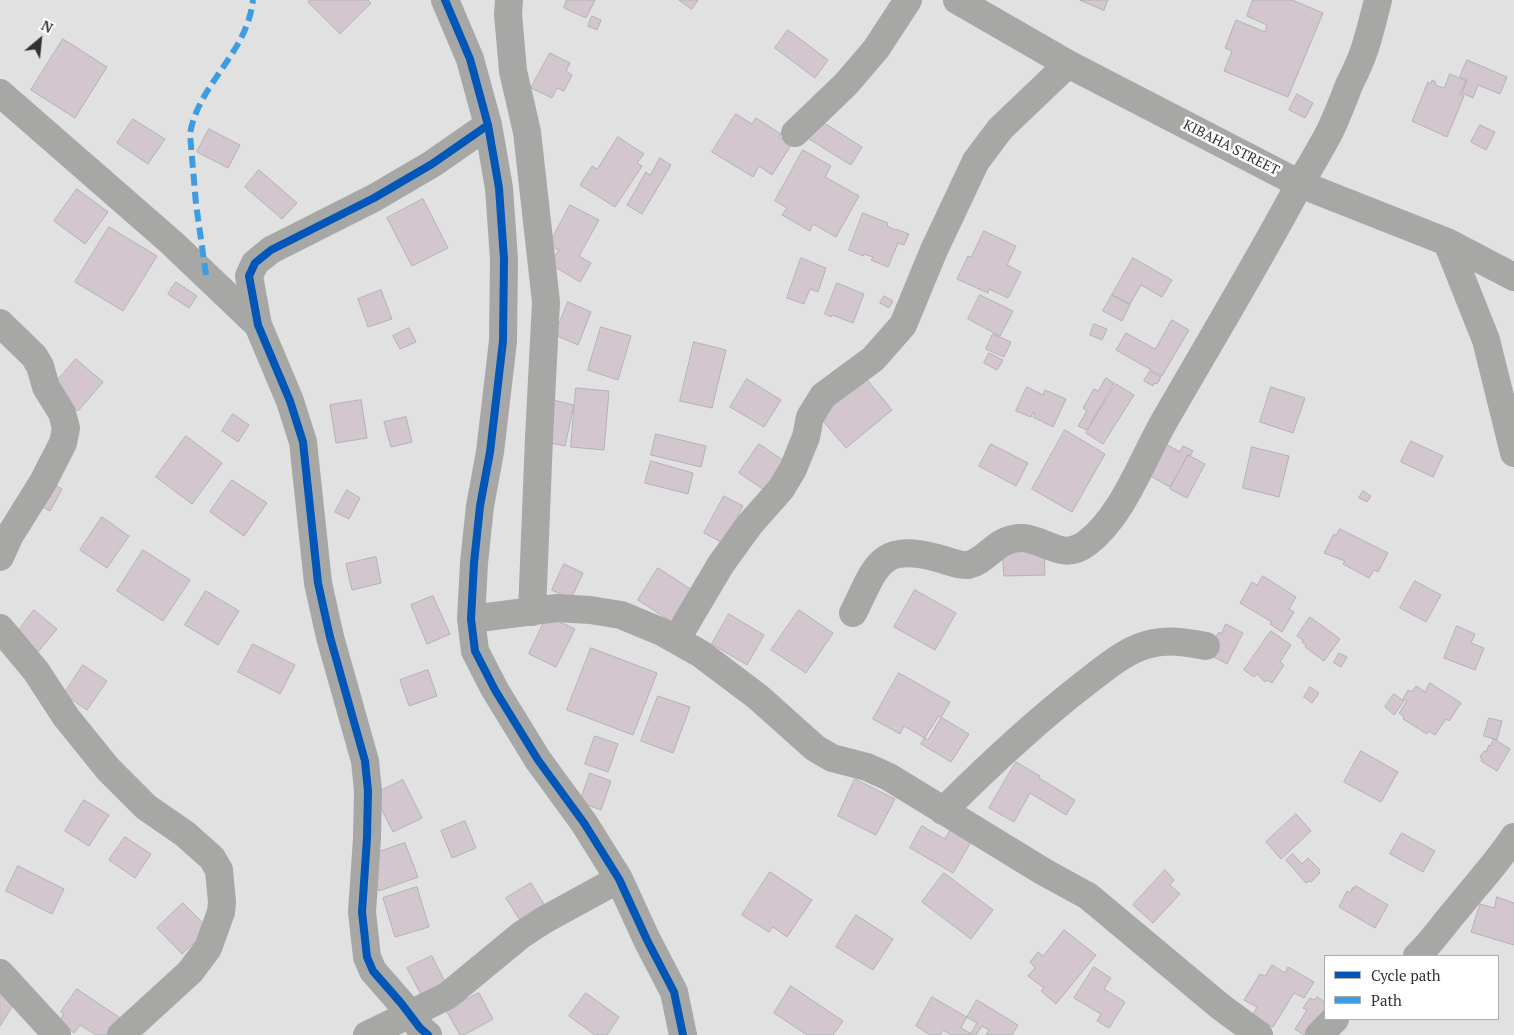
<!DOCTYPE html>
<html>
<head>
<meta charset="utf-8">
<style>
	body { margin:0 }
	#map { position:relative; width:1514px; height:1035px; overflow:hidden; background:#e1e1e2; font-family:"PT Serif",serif }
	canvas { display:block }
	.legend { position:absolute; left:1324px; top:955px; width:175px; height:65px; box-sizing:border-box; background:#fff; border:1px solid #adadad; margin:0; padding:6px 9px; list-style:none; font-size:15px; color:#323233 }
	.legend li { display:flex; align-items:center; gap:10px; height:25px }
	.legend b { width:25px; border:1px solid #adadad }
	.north { position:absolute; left:15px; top:15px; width:50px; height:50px; -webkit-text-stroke:4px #fff; paint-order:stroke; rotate:28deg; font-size:14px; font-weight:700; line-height:20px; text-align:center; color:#323233 }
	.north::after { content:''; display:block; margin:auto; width:18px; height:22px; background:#323233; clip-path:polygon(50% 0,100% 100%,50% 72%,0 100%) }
</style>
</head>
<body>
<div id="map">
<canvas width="1514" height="1035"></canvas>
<ul class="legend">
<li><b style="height:6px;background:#0057b8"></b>Cycle path</li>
<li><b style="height:6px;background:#3e9de2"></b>Path</li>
</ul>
<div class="north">N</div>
</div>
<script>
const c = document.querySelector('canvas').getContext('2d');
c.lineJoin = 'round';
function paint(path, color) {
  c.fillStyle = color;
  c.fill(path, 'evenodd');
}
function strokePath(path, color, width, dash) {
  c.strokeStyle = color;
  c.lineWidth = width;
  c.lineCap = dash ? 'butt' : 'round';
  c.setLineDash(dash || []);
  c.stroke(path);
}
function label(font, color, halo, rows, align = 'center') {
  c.font = font + ' "PT Serif",serif';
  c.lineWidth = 5;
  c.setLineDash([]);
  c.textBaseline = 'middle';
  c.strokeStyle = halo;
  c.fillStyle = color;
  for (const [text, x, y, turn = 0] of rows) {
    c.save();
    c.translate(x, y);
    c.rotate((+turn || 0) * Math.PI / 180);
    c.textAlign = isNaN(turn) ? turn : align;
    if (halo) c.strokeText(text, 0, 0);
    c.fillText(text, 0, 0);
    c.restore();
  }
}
const building = new Path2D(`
	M311,0H368L371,3L340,34L308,2Z
	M567,0H595L586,18L564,8Z
	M679,0H698L692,9Z
	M1080,0H1108L1104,10Z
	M1253,0H1292L1323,13L1288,97L1224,71L1232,51L1225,48L1236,20L1265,32L1267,25L1247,16Z
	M592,16L601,20L597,30L588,26Z
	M788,30L828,60L815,78L775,48Z
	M63,39L107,67L75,118L31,90Z
	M550,53L570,63L566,71L572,75L564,91L557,88L552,98L531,88Z
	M1467,60L1507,77L1500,94L1478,85L1473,98L1462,93L1467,80L1460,77Z
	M1450,74L1466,81L1460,94L1464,96L1447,137L1412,121L1428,82L1431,84L1432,80L1436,82L1435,85L1444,88Z
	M1297,94L1313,103L1305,118L1289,110Z
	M736,114L752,124L756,118L781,134L779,137L791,145L772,175L759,166L753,177L712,152Z
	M133,119L165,139L148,164L117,143Z
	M821,121L862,147L851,165L809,139Z
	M1480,125L1495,132L1486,150L1471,142Z
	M209,129L240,145L228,168L197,152Z
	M618,137L644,154L637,163L642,166L615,207L580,185L592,166L597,169Z
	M803,150L831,166L825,177L859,196L836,237L813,224L810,231L782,215L787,208L775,201Z
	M660,158L671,165L642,214L627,205L646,172L650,175Z
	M259,170L297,203L282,219L245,187Z
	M77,189L108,212L85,244L54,221Z
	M423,199L448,248L412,266L387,218Z
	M570,205L599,220L579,256L591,263L580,282L550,264L559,250L549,245Z
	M863,213L888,223L887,226L895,230L896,229L909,234L904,245L898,243L888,267L871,260L873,257L864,254L863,256L849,250Z
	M109,227L157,256L123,311L75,282Z
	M984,231L1016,246L1007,265L1021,272L1008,298L989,289L988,293L957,279L968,256L971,257Z
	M801,258L826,268L818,292L810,289L804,304L787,298Z
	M1133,258L1172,280L1162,297L1141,285L1130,304L1112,295Z
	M176,282L197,296L189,308L168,294Z
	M837,283L864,294L853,323L832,315L831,317L825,314Z
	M381,290L392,319L368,327L358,299Z
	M980,295L1013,311L1000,336L968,319Z
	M1112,295L1130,305L1122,321L1103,311Z
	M884,296L893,301L889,308L880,303Z
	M568,302L591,312L578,345L555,335Z
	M1172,320L1189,330L1162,376L1116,350L1126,333L1155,349Z
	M1094,324L1107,329L1102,340L1090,335Z
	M601,327L631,336L618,380L588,370Z
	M409,328L416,342L400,349L393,336Z
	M993,334L1011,342L1004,357L986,349Z
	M694,342L726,350L712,408L680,401Z
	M989,353L1003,360L997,370L984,363Z
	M76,359L103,382L78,411L51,388Z
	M1150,371L1161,377L1157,384L1154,383L1153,386L1144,381Z
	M864,376L892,410L846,448L818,415Z
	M1106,378L1114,383L1087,430L1078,426L1087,411L1083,408L1094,389L1098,391Z
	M747,379L781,400L764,427L730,407Z
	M1116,384L1134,395L1103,444L1086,433Z
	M1027,387L1043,395L1045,390L1066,399L1053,427L1033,417L1035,413L1033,412L1031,417L1016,411Z
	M1271,387L1305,398L1293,433L1260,422Z
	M576,388L609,391L604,450L571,447Z
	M549,399L574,405L565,446L541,441Z
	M361,400L367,438L336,443L330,405Z
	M233,414L249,425L238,442L222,431Z
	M406,417L412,442L391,447L384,422Z
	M1065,430L1105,454L1072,512L1032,489Z
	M656,434L706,446L701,467L651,455Z
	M186,436L222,463L192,504L156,477Z
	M1411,441L1443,456L1433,477L1401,462Z
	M1164,443L1180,452L1183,446L1193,451L1190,456L1188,455L1170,487L1147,474Z
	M759,444L787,463L767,492L739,473Z
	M991,444L1028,463L1016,486L979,466Z
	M1252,447L1289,456L1279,497L1243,488Z
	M1188,455L1205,464L1187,498L1170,489Z
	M651,461L693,473L688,494L645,483Z
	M232,480L267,503L244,536L210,512Z
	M48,481L62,489L50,511L36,503Z
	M347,490L360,498L349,519L335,512Z
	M1363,491L1371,496L1367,502L1359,498Z
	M724,496L743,506L723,543L704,533Z
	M102,517L129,536L107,568L80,550Z
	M1340,529L1388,553L1378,572L1374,570L1369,578L1343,564L1345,561L1324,553L1334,534L1336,535Z
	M1044,546L1045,575L1004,576L1002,548Z
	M143,550L190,580L163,621L117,591Z
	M376,557L381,583L352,590L346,564Z
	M564,564L583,573L571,599L552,590Z
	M658,568L692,590L672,622L638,600Z
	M1263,576L1296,597L1289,609L1294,612L1282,632L1270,624L1272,622L1240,603L1252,582L1257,585Z
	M1415,581L1441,595L1426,622L1400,608Z
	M915,590L956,613L935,650L894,627Z
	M206,591L239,611L218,645L185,625Z
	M433,596L450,634L427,644L411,605Z
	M34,610L57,629L38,652L16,634Z
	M799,610L833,633L806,673L771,650Z
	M729,614L764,635L747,665L712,644Z
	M547,616L575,629L556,667L529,654Z
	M1310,617L1340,639L1324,661L1305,647L1306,645L1302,642L1303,640L1297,636Z
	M1226,624L1243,633L1227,664L1210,655L1218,639L1215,638L1219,632L1221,634Z
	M1457,626L1475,634L1471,643L1484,648L1475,670L1444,658Z
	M1271,631L1291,645L1280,662L1284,665L1272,683L1267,680L1265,682L1257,674L1254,677L1244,670Z
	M253,644L295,665L280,694L238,672Z
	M591,648L657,673L633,735L567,710Z
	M1339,653L1347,657L1341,667L1334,663Z
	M83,665L107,681L87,710L64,694Z
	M428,670L437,696L409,706L400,680Z
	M899,673L950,702L928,740L904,726L900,734L873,719Z
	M1430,683L1461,703L1449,721L1446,719L1435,735L1429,731L1427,734L1403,719L1404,717L1399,713L1407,701L1403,699L1408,690L1412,692L1416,686L1425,692Z
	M1310,687L1319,693L1312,703L1304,697Z
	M1394,694L1404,701L1394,715L1385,707Z
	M658,696L690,707L673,753L641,741Z
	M939,716L969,734L951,762L921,744Z
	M1489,718L1502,721L1497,740L1484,736Z
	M595,736L618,744L608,772L585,764Z
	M1494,739L1510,749L1497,771L1481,761L1482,759L1480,757L1484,751L1486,752L1489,745L1490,746Z
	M1361,751L1398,772L1381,802L1344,782Z
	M1016,762L1040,776L1039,778L1075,800L1066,815L1030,793L1014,822L989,808Z
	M590,773L611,781L601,810L580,802Z
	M855,779L895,799L876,835L838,816Z
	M403,780L422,818L393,832L374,794Z
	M84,800L109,815L89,846L65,831Z
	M1296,814L1311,831L1281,859L1266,842Z
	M465,821L476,848L452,858L441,831Z
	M922,826L945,839L950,830L971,842L953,873L910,848Z
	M1402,833L1435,851L1423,872L1390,854Z
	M125,837L151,854L135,878L109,860Z
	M405,843L418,877L379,891L367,856Z
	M1293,854L1302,864L1308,858L1320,870L1318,872L1320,873L1311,882L1309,881L1306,883L1286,860Z
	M18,866L64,889L52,914L6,891Z
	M1165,870L1174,880L1170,885L1180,894L1153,923L1133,905Z
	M770,872L812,900L787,937L773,927L769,932L742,915Z
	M944,873L993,910L971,939L922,902Z
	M531,883L550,914L526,930L506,898Z
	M1356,886L1388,905L1375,928L1339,907L1347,891L1350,893L1353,887L1354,889Z
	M417,887L429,927L395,937L383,898Z
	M1497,897L1514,903V945L1471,932L1480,904L1494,908Z
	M183,903L209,929L182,954L157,928Z
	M856,915L893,939L873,970L836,947Z
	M1064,930L1096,955L1056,1004L1041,991L1044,988L1028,976L1035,968L1030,962L1038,952L1043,956Z
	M432,956L448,988L424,1000L407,968Z
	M1272,965L1285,973L1288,967L1314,982L1304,998L1294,993L1273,1027L1253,1015L1257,1007L1244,1000L1260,974L1265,976Z
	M1094,967L1111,978L1104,989L1125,1002L1109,1028L1097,1021L1101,1014L1074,998Z
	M791,986L843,1021L833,1035H807L774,1013Z
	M0,988L17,999L0,1026Z
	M77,989L123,1020L113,1035H96L80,1025L74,1033L59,1021L64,1014L61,1012Z
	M479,993L493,1019L464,1035H460L446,1010Z
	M586,993L619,1017L607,1035H595L569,1016Z
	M932,997L977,1023L970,1035H951L943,1030L940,1035H930L916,1026Z
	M1317,997L1325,1002V1019L1316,1035H1304L1295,1029L1307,1010L1303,1008L1310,998L1315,1000Z
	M977,1000L1018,1025L1012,1035H986L989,1030L982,1026L976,1035H973L961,1028Z`);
const minor = new Path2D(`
	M445,0L470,59L488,125L499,188L504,259L503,341L490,452L480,506L474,563L471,619L475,651L495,690L538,760L584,823L619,879L647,940L674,992L683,1035
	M509,0L508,14L513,71L527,132L546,302L539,438L532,612
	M957,0L1068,64L1300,184L1447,242L1514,277
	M0,93L172,243L258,325
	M795,133L846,84L876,49L908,0
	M1447,242L1486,340L1514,453
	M0,323L34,356L40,366L46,387L62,413L66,428L63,443L43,482L10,535L0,557
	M853,613C876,568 878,542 937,558C946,560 959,566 968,565C988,561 996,537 1023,538C1047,540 1062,562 1087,543C1124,515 1143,457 1166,418C1208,345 1252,272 1292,198C1304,176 1318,154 1330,131C1337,116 1343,101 1349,85C1355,73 1361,61 1365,48C1370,32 1374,16 1378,0
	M471,619L557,608L590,610L621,615L662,632L701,654L758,697L815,748L832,758L867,767L889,777L1044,872L1088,896L1221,1007L1259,1035
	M0,628L36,671L66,717L108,769L146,807L185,834L212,858L219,870L222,902L221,912L208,948L190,972L121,1035
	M676,640L721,564L750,524L781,489L793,469L806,437L810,417L823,396L873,359L903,325L934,250L976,161L1000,129L1068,64
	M943,811C989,765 1036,721 1088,681C1105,668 1125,651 1146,645C1167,639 1185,642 1206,646
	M1417,956C1432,942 1443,925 1457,909C1476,885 1497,863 1514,837
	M0,973L57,1035
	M367,1035L447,996L521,935L544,920L619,879
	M428,1035L420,1028L401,1003L373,971L367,957L362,912L367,838L368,791L365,761L330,637L318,583L303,442L290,401L258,325L249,276L255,263L271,250L374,198L432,164L488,125
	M1319,1035L1335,1019`);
const quiet = new Path2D(`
	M206,275L196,204L190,134C198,84 247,54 253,0`);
const cycleway = new Path2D(`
	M445,0L470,59L488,125L499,188L504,259L503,341L490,452L480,506L474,563L471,619L475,651L495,690L538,760L584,823L619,879L647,940L674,992L683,1035
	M428,1035L420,1028L401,1003L373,971L367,957L362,912L367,838L368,791L365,761L330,637L318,583L303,442L290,401L258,325L249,276L255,263L271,250L374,198L432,164L488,125`);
const streetNames = [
	["KIBAHA STREET",1231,148,27]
];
paint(building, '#d4c6ce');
strokePath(building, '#b2b2b2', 1);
strokePath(minor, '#a7a7a6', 28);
strokePath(quiet, '#3e9de2', 6, [12, 6]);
strokePath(cycleway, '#0057b8', 8);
label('14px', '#323233', '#fff', streetNames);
</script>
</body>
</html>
